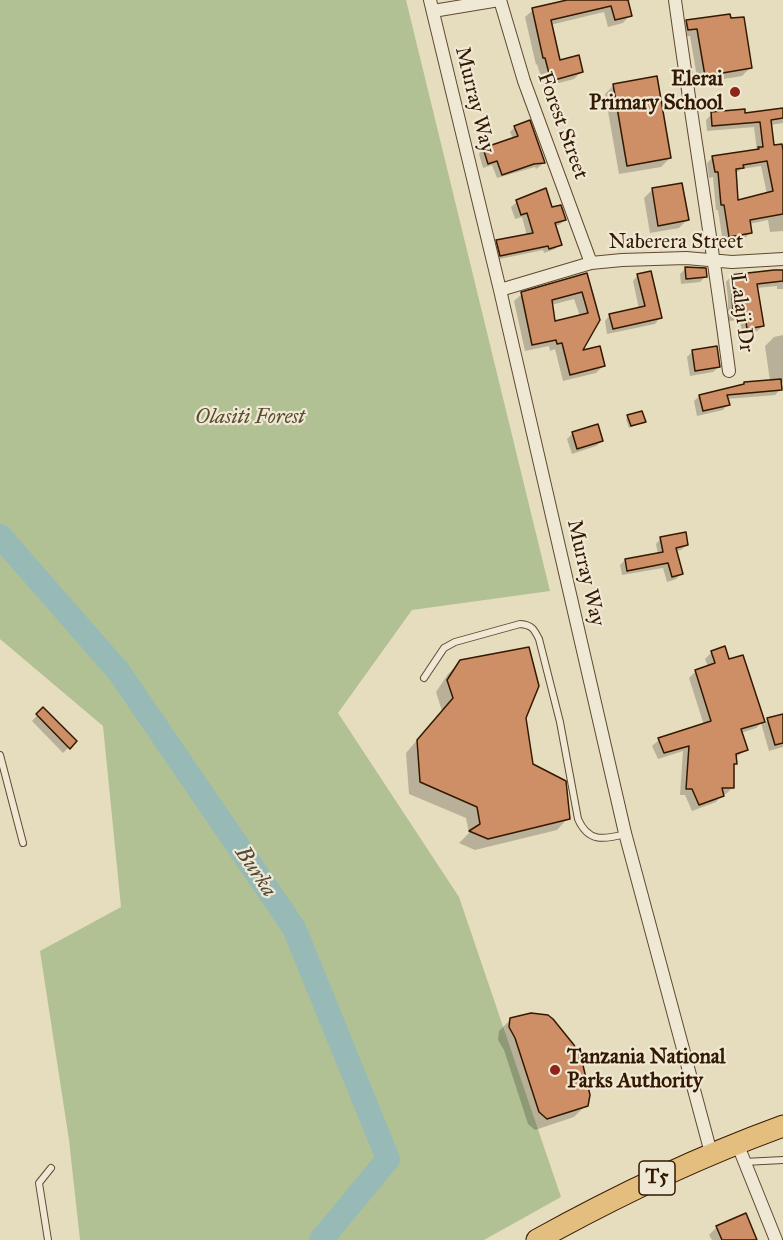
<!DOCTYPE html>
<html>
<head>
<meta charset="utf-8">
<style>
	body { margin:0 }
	canvas { display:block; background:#e6dcbe }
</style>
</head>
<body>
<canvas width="783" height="1240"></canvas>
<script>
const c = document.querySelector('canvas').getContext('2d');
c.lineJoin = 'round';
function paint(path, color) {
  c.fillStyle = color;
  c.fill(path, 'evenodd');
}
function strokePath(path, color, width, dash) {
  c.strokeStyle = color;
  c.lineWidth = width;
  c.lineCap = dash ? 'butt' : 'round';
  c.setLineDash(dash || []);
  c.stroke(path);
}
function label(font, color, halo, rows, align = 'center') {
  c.font = font + ' "IM FELL Great Primer",serif';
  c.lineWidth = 4.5;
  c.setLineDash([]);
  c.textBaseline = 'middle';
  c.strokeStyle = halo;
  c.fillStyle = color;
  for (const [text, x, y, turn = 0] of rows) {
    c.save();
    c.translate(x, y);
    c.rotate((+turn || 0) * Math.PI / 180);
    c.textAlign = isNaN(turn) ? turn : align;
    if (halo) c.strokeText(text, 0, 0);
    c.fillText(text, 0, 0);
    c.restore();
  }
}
const green = new Path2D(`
	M0,0H406L550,591L412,610L338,713L459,897L561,1197L484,1240H80L69,1140L40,951L121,907L103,726L0,639Z`);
const shadow = new Path2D(`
	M573,0H630L627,3L630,15L623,23L608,27L604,12L550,25L559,62L582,71L574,79L544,87L537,64L536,65L525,17L533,10Z
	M687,21L750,68L742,76L698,83L690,36L680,37L679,29Z
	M614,85L670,158L661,167L619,174L605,94Z
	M783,109V123L770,125L773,147L783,145V231L770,232L768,220L749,224L750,233L744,239L723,242L718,210H716L713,177L709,178L707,163L713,157L757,151L754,127L707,131L706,120L712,114H744ZM761,166L767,194L737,201L735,174L741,169Z
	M515,127L544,163L536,169L535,167L497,178L492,165L483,168L479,154L483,149L513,139L510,132Z
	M653,189L687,220L679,228L650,233L644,198Z
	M517,202L551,209L565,220L559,225L554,226L560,244L555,249L544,253L543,250L495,260L492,247L497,242L527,236L522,217L515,219L511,207Z
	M686,268L705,277L700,282L681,284L680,274Z
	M783,272V289H777V286L756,288L763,326L757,331L742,333L740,320L728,321V298L726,282L731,276Z
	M586,275L599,320L580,352L603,366L596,373L563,381L555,349L550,351L549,346L525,351L514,301L522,294ZM574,299L580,316L554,322L551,305Z
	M638,275L660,318L655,324L607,334L605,321L610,315L639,309L633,281Z
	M783,335V382L780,383V390L775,395L727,399L728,404L723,410L697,416L694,401L699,396L742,386L744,383L770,381L765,346L774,337Z
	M693,351L719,367L713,372L690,376L687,357Z
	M628,417L644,421L629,428L626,419Z
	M573,433L602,441L596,446L572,454L567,439Z
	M661,538L687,545L681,550L675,551L681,574L676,579L667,582L663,568L622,575L620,565L625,560L658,554L656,544Z
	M712,652L728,661L742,657L764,724L768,720L783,715V747L769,751L761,723L756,728L741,733L746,750L735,758V763L733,766V787L726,794H722L716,802L692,811L685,795H680L683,751L658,759L652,746L659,740L704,725L689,678L696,671L708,667L705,659Z
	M461,662L524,718L532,765L568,818L557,830L475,850L459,843L469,833L466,818L409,794L406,753L442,711L436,692L448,674Z
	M43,709L75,741L63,753L32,721Z
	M511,1019L586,1105L574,1117L535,1130L528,1124L504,1050L498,1040L499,1031Z
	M717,1227L755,1240H712L709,1235Z`);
const river = new Path2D(`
	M0,536L119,672L294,928L388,1159L321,1240`);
const building = new Path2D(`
	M567,0H628L632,16L615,20L611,6L551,20L560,60L579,55L583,72L551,81L545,58H543L532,8Z
	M730,14L731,18L744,17L752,68L705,76L697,29L688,30L686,20Z
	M657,76L671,158L627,166L613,84Z
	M783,108V118L771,120L774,145L782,144L783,151V214L750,220L752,233L729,237L724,205H721L718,172H715L712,156L759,149L758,147H763L760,122L712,126L711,112L745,109V113ZM767,161L773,191L738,200L736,169L744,168L743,165Z
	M530,120L545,163L534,164L502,175L497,161L488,164L483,148L518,136L514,126Z
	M682,183L689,220L658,226L652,188Z
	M546,188L552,207L561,205L566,220L555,223L562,245L549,249L548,246L500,256L496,240L533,233L527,213L521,215L516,200Z
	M685,267L706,268L707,277L686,279Z
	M774,270H783V281L757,284L764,326L747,329L745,315L733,316L732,292H733L730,275Z
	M651,271L662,318L613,329L609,314L645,306L637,274Z
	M587,273L600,320L583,350L600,346L605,366L570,375L562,343L557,344L556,340L532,345L521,292ZM582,292L588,313L555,321L552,300Z
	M717,346L720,367L695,371L692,350Z
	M781,379L782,390L727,395L730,405L703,411L699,395L744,384V382Z
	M642,411L646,422L631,426L627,415Z
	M598,424L603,441L577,449L572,432Z
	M686,532L688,545L676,548L683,574L672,577L668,563L627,571L625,559L663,552L660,537Z
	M725,646L729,659L743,655L765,722L741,729L748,750L736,754L737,764H734V788H722L724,796L699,805L692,789H686L689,746L664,753L658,738L711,721L695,670L715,663L711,651Z
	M529,647L539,686L526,718L533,764L566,781L570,819L488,839L469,831L480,824L477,807L420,782L417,740L453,698L447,680L460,660Z
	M43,707L77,741L70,749L36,714Z
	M783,714V743L775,745L767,718Z
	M531,1013L548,1015L553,1019L574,1045L582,1061L590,1095L588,1106L547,1119L539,1112L515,1038L509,1027L510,1018Z
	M746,1213L757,1240H722L716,1226Z`);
const service = new Path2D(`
	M424,678L444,648L455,642L520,624C532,625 534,629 539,639L560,722L578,819C588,842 603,840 625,834
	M0,755L23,843
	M744,1162L783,1160
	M48,1240L39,1183L51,1168`);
const minor = new Path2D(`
	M430,0L500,290L625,833L711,1153
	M500,0L524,81L591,263
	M675,0C692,124 713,247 729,371
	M433,11L499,0
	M500,290L591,263L622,260L686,258L732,262L783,259
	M737,1143L776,1240`);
const trunk = new Path2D(`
	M537,1240C616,1196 698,1157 783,1126`);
const markers = [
	[735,92,6,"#8f2418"],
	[555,1070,6,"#8f2418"]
];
const shields = [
	[657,1178,36]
];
const shieldNames = [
	["T5",657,1178]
];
const poiNames = [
	["Elerai",723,80],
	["Primary School",723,104],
	["Tanzania National",567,1058,"left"],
	["Parks Authority",567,1082,"left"]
];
const streetNames = [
	["Murray Way",474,100,76],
	["Forest Street",562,126,70],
	["Naberera Street",676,243],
	["Lalaji Dr",741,313,83],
	["Murray Way",585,573,77]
];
const parkNames = [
	["Olasiti Forest",250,418]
];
const waterNames = [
	["Burka",255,872,56]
];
paint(green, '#b2c194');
paint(shadow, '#0003');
strokePath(river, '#97bab7', 24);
paint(building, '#cf8f66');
strokePath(building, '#341901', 1.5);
strokePath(service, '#604a30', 8);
strokePath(minor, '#604a30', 14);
strokePath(trunk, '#341901', 23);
strokePath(service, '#efe8d5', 6);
strokePath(minor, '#efe8d5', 12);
strokePath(trunk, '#e3be7f', 21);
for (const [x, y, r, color] of markers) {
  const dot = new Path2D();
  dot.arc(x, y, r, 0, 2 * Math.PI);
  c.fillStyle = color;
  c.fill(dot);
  strokePath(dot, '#efe8d5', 2);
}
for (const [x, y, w] of shields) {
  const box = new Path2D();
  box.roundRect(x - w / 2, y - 17, w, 34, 4.5);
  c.fillStyle = '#efe8d5';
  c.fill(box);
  strokePath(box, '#341901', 1.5);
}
label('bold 20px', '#341901', null, shieldNames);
label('bold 21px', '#341901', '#efe8d5', poiNames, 'right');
label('21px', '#341901', '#efe8d5', streetNames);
label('italic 21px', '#5a4b2d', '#efe8d5', parkNames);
label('italic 22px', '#524938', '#efe8d5', waterNames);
</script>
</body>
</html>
